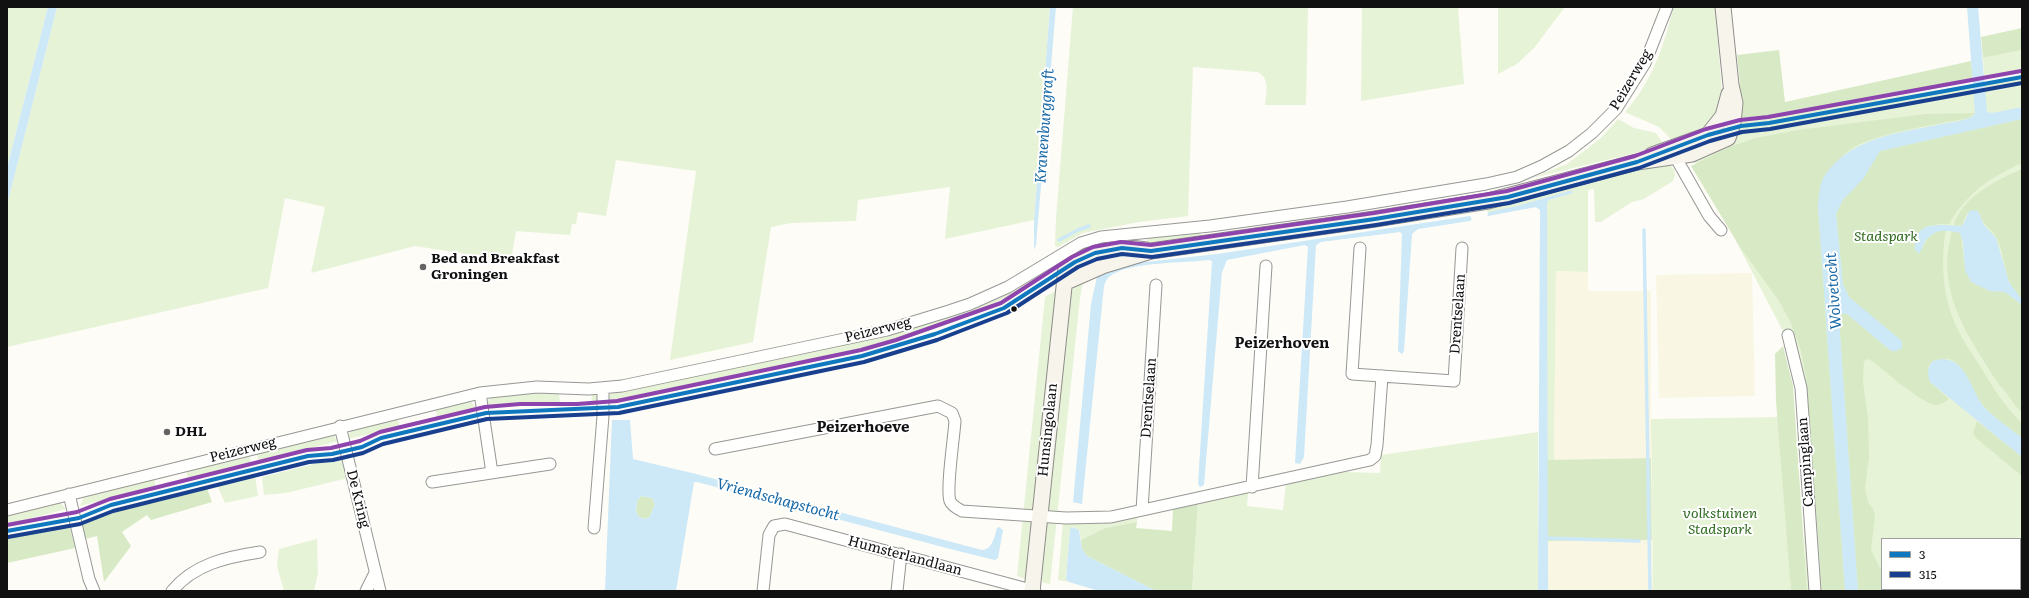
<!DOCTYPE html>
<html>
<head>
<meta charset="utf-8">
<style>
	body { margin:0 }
	#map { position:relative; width:2029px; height:598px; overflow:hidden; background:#fdfcf7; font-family:Literata,serif }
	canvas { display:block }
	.frame { position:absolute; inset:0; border:8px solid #111; pointer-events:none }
	.legend { position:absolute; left:1881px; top:538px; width:140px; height:52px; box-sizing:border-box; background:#fff; border:1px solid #a0a0a0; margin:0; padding:5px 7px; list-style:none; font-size:12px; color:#111 }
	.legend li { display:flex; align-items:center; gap:8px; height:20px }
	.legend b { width:20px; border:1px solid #a0a0a0 }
</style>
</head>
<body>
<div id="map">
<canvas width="2029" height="598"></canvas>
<div class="frame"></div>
<ul class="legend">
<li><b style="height:5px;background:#1078be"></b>3</li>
<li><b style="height:5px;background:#19408f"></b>315</li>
</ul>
</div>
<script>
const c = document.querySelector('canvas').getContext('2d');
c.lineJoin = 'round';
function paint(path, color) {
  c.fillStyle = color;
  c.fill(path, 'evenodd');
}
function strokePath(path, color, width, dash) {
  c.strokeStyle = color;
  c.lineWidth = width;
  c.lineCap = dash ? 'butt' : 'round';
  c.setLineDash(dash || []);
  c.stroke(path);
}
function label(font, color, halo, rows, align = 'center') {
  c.font = font + ' Literata,serif';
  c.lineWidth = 4;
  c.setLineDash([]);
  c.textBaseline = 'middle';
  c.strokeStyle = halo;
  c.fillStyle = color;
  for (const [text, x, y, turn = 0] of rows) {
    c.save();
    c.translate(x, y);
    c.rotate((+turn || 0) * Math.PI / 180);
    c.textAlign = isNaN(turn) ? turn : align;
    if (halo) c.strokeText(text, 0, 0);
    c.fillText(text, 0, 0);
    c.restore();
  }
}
const farmland = new Path2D(`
	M1556,271L1588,272V291H1651V458L1554,460Z
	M1752,273L1755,396L1659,398L1656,275Z
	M1652,540L1653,591H1548L1547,541Z`);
const green = new Path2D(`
	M7,7H48L7,168Z
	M57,7H1050L1034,220L945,239L950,187L858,200L856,221L791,223L771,227L753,342L670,360L696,171L616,160L606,216L578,212L576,224H572L570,235L516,231L512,255L507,260L415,246L311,273L325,207L285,198L268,288L7,347V205Z
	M1073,7H1308L1306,105H1265C1266,93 1271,78 1257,72L1193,67L1188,216L1139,222L1083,233L1058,247L1055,246L1056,218Z
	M1362,7H1458L1464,84L1361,101Z
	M1498,7H1565L1534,48L1517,64L1498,74Z
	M1673,7H1715L1723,104L1719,124L2022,77V591H1806L1798,360L1689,151L1674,142L1659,127L1625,112C1651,83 1665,45 1673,7ZM1882,539H2020V589H1882Z
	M2022,50V69L1984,77L1983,58Z
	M1618,119L1634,128L1656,133L1665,146L1532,178L1567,164L1601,138Z
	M1665,162L1674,169L1675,175L1673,181L1644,199L1632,202L1601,222H1595L1594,189L1588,190V272L1556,271L1554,460H1547V203L1549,200L1572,193L1488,213L1486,207Z
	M1199,233L1202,235L1201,238L1147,244V238Z
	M1038,275L1042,278L1016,293L954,322L875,348L652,396L608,402V396L613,392L887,334C936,321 997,304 1038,275Z
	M1084,277L1080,298L1050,584L1044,583L1041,580L1070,295L1075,285Z
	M1057,290L1026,579L1017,576L1045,297Z
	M531,392L559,393L560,402H591L592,394L598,396L601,403L572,405L528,403L486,407L490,397Z
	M467,401L471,402L477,409L348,439L351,430L397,417L400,427L437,417L435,408Z
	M1782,417L1791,591H1653L1651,419Z
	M1538,432V591H1192L1198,503L1248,493L1247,506L1283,510L1286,483L1345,472L1380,473L1381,455Z
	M332,434L338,441L259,462L256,452Z
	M249,453L251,464L80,506L84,496L154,477L156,487L188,479L186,469Z
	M343,461L348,478L286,493L264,495L262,477L318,463Z
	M255,476L258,496L225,503L217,485Z
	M60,502L66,509L7,525V514Z
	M1137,516V522L1105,528L1081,540L1079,530L1073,527L1070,529L1066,579L1069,582L1058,580L1063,522Z
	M317,539L318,573L314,591H284L277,566L279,549Z`);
const forest = new Path2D(`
	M2022,28V50L1983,58L1981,37Z
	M1779,50L1785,102L1971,61L1973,79L1915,91L1786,113L1737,124V84H1740L1737,55Z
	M1975,113L1969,118C1941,124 1862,134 1844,155C1836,166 1825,194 1818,207L1845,591H1822L1809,412L1806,377L1801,351L1790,321L1779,301L1740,247L1691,166L1729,147L1756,138L1798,130L1926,114Z
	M2022,119V163C1989,178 1967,193 1949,224H1940L1927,226L1921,251C1925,239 1934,230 1946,229C1940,263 1943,299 1958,330C1965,344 1974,357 1982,369C1994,389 2005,407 2022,423V438C2007,426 1988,414 1977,397C1969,386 1966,369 1954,361C1948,357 1940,359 1933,361L1928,367L1930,382L1949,399C1945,402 1941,405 1935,405C1921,403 1885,371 1872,361L1867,359L1864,361L1863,382L1868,419L1869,456L1865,489L1868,502L1873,509L1875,516L1871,550L1882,572V589H1922L1930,591H1858L1839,318L1842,314H1847L1891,351L1845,291L1843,284L1836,214C1843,195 1852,192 1863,178C1870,170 1872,159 1880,151Z
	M2022,169V300C2003,284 2007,258 1996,237C1991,228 1982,225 1980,214L1967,213L1962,225L1954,226C1960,198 1998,179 2022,169Z
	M1952,231L1960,233L1961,235L1965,270L1990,291L2005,292L2022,305V413C2013,404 2008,393 1999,385C1968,335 1935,293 1952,231Z
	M1783,346L1793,386L1807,591H1791L1776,401L1775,354Z
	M1977,421L2022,457V476L1976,438L1973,433Z
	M1651,458L1652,540L1547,541V460Z
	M207,488L212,502L151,520L147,515L122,532L131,546L104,582L97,536L85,539L81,521Z
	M641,496L652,498L655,504L650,517L645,519L639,517L636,512L637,501Z
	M1198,503L1192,591H1156L1087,556L1082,549L1081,540L1105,528L1137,522L1136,528L1172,531L1173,508Z
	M69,524L75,548L7,563V536Z`);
const water = new Path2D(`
	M48,7H57L7,205V168Z
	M1050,7H1056L1036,245L1034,250V220Z
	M1967,7H1978L1987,112L1992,113L2022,107V119L1880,151L1863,179L1843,200L1836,214L1843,284L1849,297L1902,341V348L1896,351H1891L1847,314H1842L1839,318L1858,591H1845L1818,207C1819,196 1819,184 1825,175C1851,138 1897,133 1937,125C1949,122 1963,122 1973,116L1975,113Z
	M1569,191L1571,190L1573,193L1549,200L1547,203L1548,591H1538L1540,210L1536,207L1488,216L1487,215L1489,212L1517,206Z
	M1971,210L1978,211L1984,225L1996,238L2009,282L2022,300V305L2005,292L1990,291L1971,282L1965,270L1963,242L1960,233C1948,230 1936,228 1927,239C1923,243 1923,249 1919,253L1915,250C1913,219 1941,225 1961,226C1967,222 1965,215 1971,210Z
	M1470,216L1472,219L1470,221L1418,229L1412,234L1404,351L1402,354L1398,351L1402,234L1400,232L1321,242L1316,245L1304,457L1300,464L1295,463L1308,247L1305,245L1227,260L1222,272L1204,485L1200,487L1198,484L1212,261L1209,260C1183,263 1134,262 1113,274C1108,277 1106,280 1104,286L1082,504L1073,502L1091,304L1097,277L1129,264L1217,254Z
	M1942,359C1968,359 1971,393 1985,408C1996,419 2010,428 2022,438V457L1930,382C1927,373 1927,368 1933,361Z
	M612,420H630L633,459L696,474L982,550C993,549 994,537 997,528L999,527L1003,530L998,558L995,560L958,551L697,482H694L676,591H605ZM641,496L652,498L655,504L650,517L645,519L639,517L636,512L637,501Z
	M1072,527L1079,530L1082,549L1087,556L1156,591H1099L1069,582L1066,579L1070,529Z`);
const stream = new Path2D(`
	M1644,230L1650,591
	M1059,240L1078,230L1089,226
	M1543,538L1639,541`);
const street = new Path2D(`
	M1672,151L1709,216L1721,230
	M1360,248L1352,374L1454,381L1462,248
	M1788,335L1801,388L1815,591
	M480,393L492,473
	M340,426L380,591
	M715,449L938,406L952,413L955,421C954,437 946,489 950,501C952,506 957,508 962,511L1066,518L1111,517L1370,460L1375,456L1377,445L1382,376
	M432,482L550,464
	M1252,487L1266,266
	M69,494L89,579L94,591
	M7,510L480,393L537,387L589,389L622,386L887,330L949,311L970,304L1008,287L1081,243L1101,237L1210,226L1347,207L1486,184L1517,177L1542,166L1569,151L1592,133L1616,109L1645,63L1667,7
	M1142,510L1156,285
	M594,528L603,416V388
	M172,591C194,564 227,557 260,552
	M366,591L375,573
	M763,591L769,535L774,526L785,524L1035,591
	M897,591L901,554`);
const secondary = new Path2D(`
	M1652,155L1708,135L1723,116L1729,94
	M1064,283L1105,265L1151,251L1375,219L1488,201L1637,162L1692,154L1728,138L1733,123L1735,103L1731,85L1723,7
	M1032,591L1066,268C1090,252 1117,245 1146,250`);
const bus1 = new Path2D(`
	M7,531L79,518L111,505L308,456L332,454L362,447L381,438L486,413L618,407L862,356L935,334L1004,308L1075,262L1095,253L1122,248L1151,251L1375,219L1508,197L1637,162L1708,135L1741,126L1769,123L2022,77`);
const bus2 = new Path2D(`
	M8,537L80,524L113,511L309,462L333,460L363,453L383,444L487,419L619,413L864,362L937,340L1007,313L1078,267L1097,259L1122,254L1152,257L1376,225L1509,203L1639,168L1710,141L1742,132L1770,129L2022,83`);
const bus3 = new Path2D(`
	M7,525L77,512L110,499L307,450L331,448L360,441L380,432L485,407L520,404H577L617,401L861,350L896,340L1001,303L1072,257L1093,247L1121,242L1151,245L1374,213L1507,191L1635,156L1706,129L1740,120L1768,117L2021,71`);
const markers = [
	[423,267,4,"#646362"],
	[1014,309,3.5,"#111"],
	[167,432,4,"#646362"]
];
const streetNames = [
	["Peizerweg",1631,80,-59],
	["Drentselaan",1458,314,-86],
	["Peizerweg",878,330,-14],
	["Drentselaan",1149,398,-86],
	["Hunsingolaan",1048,430,-84],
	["Peizerweg",243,450,-14],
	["Campinglaan",1806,462,-94],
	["De Kring",358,499,76],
	["Humsterlandlaan",905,556,15]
];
const parkNames = [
	["Stadspark",1886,237],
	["volkstuinen",1720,514],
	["Stadspark",1720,530]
];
const poiNames = [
	["Bed and Breakfast",431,259],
	["Groningen",431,275],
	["DHL",175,432]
];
const waterNames = [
	["Kranenburggraft",1045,126,-86],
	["Wolvetocht",1834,291,-94],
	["Vriendschapstocht",778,500,15]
];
const neighbourhoodNames = [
	["Peizerhoven",1282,344],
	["Peizerhoeve",863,428]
];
paint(farmland, '#f9f7e4');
paint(green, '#e7f3d7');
paint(forest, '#d8eac5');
paint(water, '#cde8f7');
strokePath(stream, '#cde8f7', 3.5);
strokePath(street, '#979795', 13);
strokePath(secondary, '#8e8d8b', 17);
strokePath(street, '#fffffe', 11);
strokePath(secondary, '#f6f4eb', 15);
strokePath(bus1, '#1078be', 4);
strokePath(bus2, '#19408f', 4);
strokePath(bus3, '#8e44ad', 4);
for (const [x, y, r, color] of markers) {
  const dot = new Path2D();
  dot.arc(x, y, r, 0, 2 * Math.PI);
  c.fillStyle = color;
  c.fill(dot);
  strokePath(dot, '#fff', 1.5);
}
label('14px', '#111', '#fff', streetNames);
label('italic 14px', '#2f6b1f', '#fff', parkNames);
label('bold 14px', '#111', '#fff', poiNames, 'left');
label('italic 15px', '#1768a6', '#fff', waterNames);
label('bold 15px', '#111', '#fff', neighbourhoodNames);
</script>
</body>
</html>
